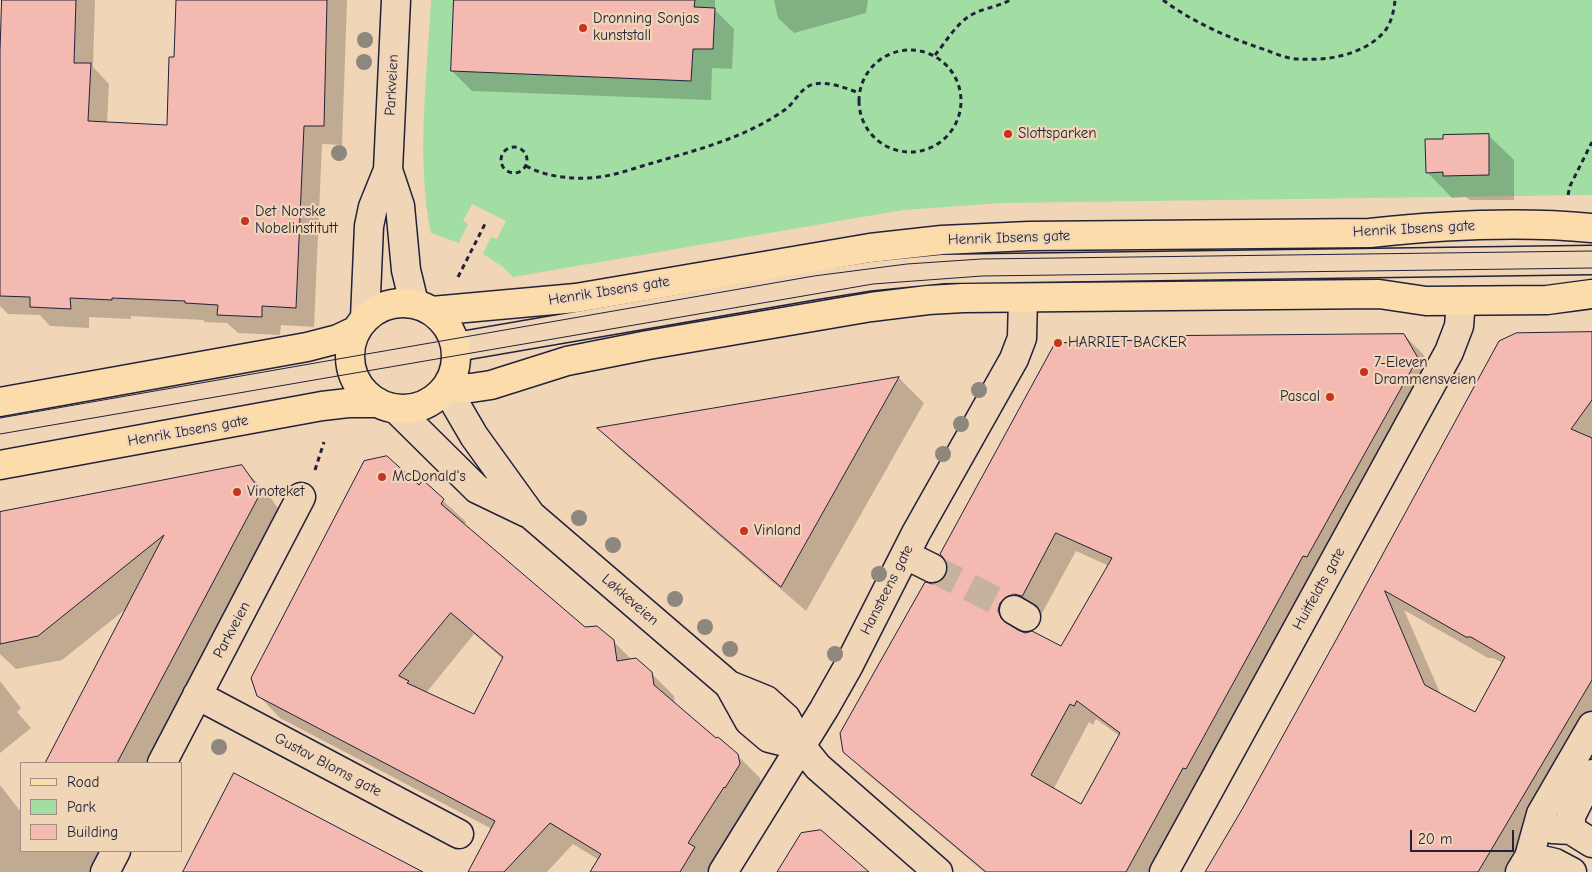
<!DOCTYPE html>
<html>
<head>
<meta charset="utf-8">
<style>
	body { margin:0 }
	#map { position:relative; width:1592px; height:872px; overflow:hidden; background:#f0d6b7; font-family:"Comic Neue",sans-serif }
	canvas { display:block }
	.legend { position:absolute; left:20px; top:762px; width:162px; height:90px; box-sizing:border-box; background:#f0d6b7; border:1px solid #9e8e85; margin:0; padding:6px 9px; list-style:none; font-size:15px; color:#22223b }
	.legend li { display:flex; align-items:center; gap:10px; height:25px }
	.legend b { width:25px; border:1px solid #9e8e85 }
	.scale { position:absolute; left:1410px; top:830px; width:104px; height:22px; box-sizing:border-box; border:2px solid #22223b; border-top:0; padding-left:6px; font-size:15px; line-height:18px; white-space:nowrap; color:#22223b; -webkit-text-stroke:4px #f0d6b7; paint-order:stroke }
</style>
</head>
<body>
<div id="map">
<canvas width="1592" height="872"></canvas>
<ul class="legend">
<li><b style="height:6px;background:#fddcac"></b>Road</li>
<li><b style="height:14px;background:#a2dda3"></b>Park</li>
<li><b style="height:14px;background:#f4b9b1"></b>Building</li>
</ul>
<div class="scale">20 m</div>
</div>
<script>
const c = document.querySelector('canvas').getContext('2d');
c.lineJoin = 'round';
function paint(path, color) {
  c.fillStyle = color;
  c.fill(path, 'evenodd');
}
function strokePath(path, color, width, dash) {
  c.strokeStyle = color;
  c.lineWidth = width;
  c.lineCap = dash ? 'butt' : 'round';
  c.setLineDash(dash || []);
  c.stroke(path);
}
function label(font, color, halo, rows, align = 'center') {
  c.font = font + ' "Comic Neue",sans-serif';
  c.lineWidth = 4.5;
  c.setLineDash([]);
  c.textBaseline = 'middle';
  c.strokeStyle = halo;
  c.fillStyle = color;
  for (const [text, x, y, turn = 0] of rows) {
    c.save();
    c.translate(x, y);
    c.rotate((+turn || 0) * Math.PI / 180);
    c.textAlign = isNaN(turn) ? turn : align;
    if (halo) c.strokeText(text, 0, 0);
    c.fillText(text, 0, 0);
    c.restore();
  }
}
const green = new Path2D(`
	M431,0H1592V195L1002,203L903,210L513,277L503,267L483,254L491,237L497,239L506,221L472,204L463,221L468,224L459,243L431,233C416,160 427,75 431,0Z`);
const shadow = new Path2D(`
	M3,0H95L93,67L109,84L107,123L168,126L176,59L177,0H347L342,145L322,144L314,327L281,325L280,335L238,333L227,323L205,322L203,320L131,316V319L89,317V328L50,326L40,315L8,314L0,306V73Z
	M455,0H715V10L734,29L732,69L712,68L711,100L472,91L452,71Z
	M774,0H868L866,13L794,33L778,18Z
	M1488,135L1514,160V200H1470L1466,197L1452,198L1427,172L1444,140Z
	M1592,333V736L1511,872H1208L1246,806L1500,342ZM1404,610L1488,658H1493L1503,663L1475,714L1441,695Z
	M1404,335L1423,354L1436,377L1155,872H984L864,771L845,751L934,585ZM1076,551L1109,566L1062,648L1017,630L1019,622L1033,613L1041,615ZM1096,719L1120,736L1081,806L1053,790L1089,722L1093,725Z
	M899,378L924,403L806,611L624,453L599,429Z
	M241,467L266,491L284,517L154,763H71L64,730L127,608L62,660L16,669L0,654V513Z
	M423,482L466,522L464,525L585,628L613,641L632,660L651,673L674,696L675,705L737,755L760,778L762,787L748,809L746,808L711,865L717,870L716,872H591L599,860L573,844L547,872H469L492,829L280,718L258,695ZM474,634L503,659L475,715L426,693Z
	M0,681L21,708L17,712L31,728L0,753Z
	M0,785L21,812V851H108L97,872H0Z`);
const building = new Path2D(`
	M2,0H76L74,63H91L88,121L167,125L169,57H174L176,0H327L324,126H304L296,308L262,306V317L217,315L218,305L185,303V301L112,298V300L70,298L71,309L30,307V297L0,296V52Z
	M454,0H695L694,7L715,8L713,49H693L691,81L451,71Z
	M1489,134V175L1443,176V172L1426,173L1425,139H1443V135Z
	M1592,332V400L1571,429L1592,438V680L1478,872H1205L1244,806L1336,640L1499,341L1516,333ZM1385,591L1466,637H1471L1505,657L1475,712L1425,685Z
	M1404,334L1418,358L1307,557L1303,556L1186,769L1183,768L1126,872H986L843,752L840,733L925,582L933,584L940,581L946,575L948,567L945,560L940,554L1055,343L1173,339V336ZM1056,533L1112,558L1061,646L1032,631L1025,633L1018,630L1001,618L998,610L1000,603L1006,597L1014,594L1022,596ZM1077,701L1120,733L1081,804L1031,775L1070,704L1074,706Z
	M899,377L781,587L597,428Z
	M387,456L419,485L423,480L444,499L441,504L585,627L597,626L614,640L617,661L636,658L652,672L654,685L716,738L718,737L738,754L740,764L725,788L724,787L688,843L695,847L680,872H590L601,854L550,823L504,872H468L495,821L257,696L251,678L364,461ZM451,613L503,657L474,714L407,683L409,681L399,676Z
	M242,465L261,492L117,763H45L164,535L38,636L0,644V512Z
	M234,773L423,872H183Z
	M821,830L869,872H777L801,833Z`);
const minorTunnel = new Path2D(`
	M932,568L1014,610`);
const path = new Path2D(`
	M1163,0C1194,23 1229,38 1266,50C1276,54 1288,59 1299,59C1327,61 1364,55 1384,32C1391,24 1394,11 1395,0
	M859 101a51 51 0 1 1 102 0a51 51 0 1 1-102 0Z
	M935,55C946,42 957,22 973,14C984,8 998,7 1010,0
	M501 160a13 13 0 1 1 26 0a13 13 0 1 1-26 0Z
	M526,166C545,176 567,179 589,178C612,177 634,168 656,162C693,151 732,141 767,121C773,118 780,113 786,109C796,101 801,87 814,84C828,81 846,88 859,93
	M1568,195L1570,186L1592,142
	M458,277L486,222
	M315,470L324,442`);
const minor = new Path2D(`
	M388,170L400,206L406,270L414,303
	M365,318L369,226L373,207L388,170L396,0
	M456,347L815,285L872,276L943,269L1592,260
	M446,388L474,436L531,515L729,685L766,700L786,718L801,746L818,767L938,872
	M396,409L477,489L527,513
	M906,555L932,568
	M1014,610L1026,617
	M729,685L749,721L769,738L801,746
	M197,695L459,834
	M162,763L301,497
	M1552,829L1571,830L1592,843
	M1571,830V816L1592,774
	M1529,857L1555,863L1572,872
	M105,872L116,851
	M723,872L824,709L849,665L916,533L1014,359L1022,338L1023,298
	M1164,872L1449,352L1459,326L1461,301
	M1520,872L1529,857L1541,814L1592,726`);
const major = new Path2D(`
	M350 356a53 53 0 1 1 106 0a53 53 0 1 1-106 0Z
	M432,311L576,298L870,248L942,240L1029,236L1370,233C1443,225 1518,221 1592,228
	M446,388H471L491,385L567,361L648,345L871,307L928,300L963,298L1379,294L1426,301L1547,300L1592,294
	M0,402L307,347L338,339L357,330
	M0,465L322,406L348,403H377`);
const tram = new Path2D(`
	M0,418L814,276L907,264L981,259L1592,251
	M0,434L873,284L982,276L1592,268`);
const trees = [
	[365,40],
	[364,62],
	[339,153],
	[979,390],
	[961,424],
	[943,454],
	[579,518],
	[613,545],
	[879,574],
	[675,599],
	[705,627],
	[730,649],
	[835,654],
	[219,747]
];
const markers = [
	[583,28,5,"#c8321e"],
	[1008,134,5,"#c8321e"],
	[245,221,5,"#c8321e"],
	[1058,343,5,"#c8321e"],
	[1364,372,5,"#c8321e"],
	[1330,397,5,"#c8321e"],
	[382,477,5,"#c8321e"],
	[237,492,5,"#c8321e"],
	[744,531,5,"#c8321e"]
];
const poiNames = [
	["Dronning Sonjas",593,19],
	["kunststall",593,36],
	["Slottsparken",1018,134],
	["Det Norske",255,212],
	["Nobelinstitutt",255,229],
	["HARRIET BACKER",1068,343],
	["7-Eleven",1374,363],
	["Drammensveien",1374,380],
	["Pascal",1320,397,"right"],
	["McDonald's",392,477],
	["Vinoteket",247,492],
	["Vinland",754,531]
];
const streetNames = [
	["Parkveien",392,85,-87],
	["Henrik Ibsens gate",1414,229,-3],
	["Henrik Ibsens gate",1009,238,-2],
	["Henrik Ibsens gate",609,291,-9],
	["Henrik Ibsens gate",188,431,-10],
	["Huitfeldts gate",1319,589,-61],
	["Hansteens gate",887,590,-63],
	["Løkkeveien",630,600,41],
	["Parkveien",232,630,-62],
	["Gustav Bloms gate",328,765,28]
];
paint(green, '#a2dda3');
paint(shadow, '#0003');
paint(building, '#f4b9b1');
strokePath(building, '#22223b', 1);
strokePath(minorTunnel, '#c7b29e', 28, [28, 14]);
strokePath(minor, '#22223b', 31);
strokePath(major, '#22223b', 31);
strokePath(path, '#22223b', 3, [5, 4]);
strokePath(minor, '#f0d6b7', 28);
strokePath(major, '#fddcac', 28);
strokePath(tram, '#22223b', 1);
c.fillStyle = '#8d877e';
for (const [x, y] of trees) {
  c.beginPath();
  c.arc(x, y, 8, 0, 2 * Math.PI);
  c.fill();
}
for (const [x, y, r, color] of markers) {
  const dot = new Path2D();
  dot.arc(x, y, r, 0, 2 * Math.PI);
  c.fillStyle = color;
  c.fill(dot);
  strokePath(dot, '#f0d6b7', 2);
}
label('15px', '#22223b', '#f0d6b7', poiNames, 'left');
label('15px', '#22223b', '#f0d6b7', streetNames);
</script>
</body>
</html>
